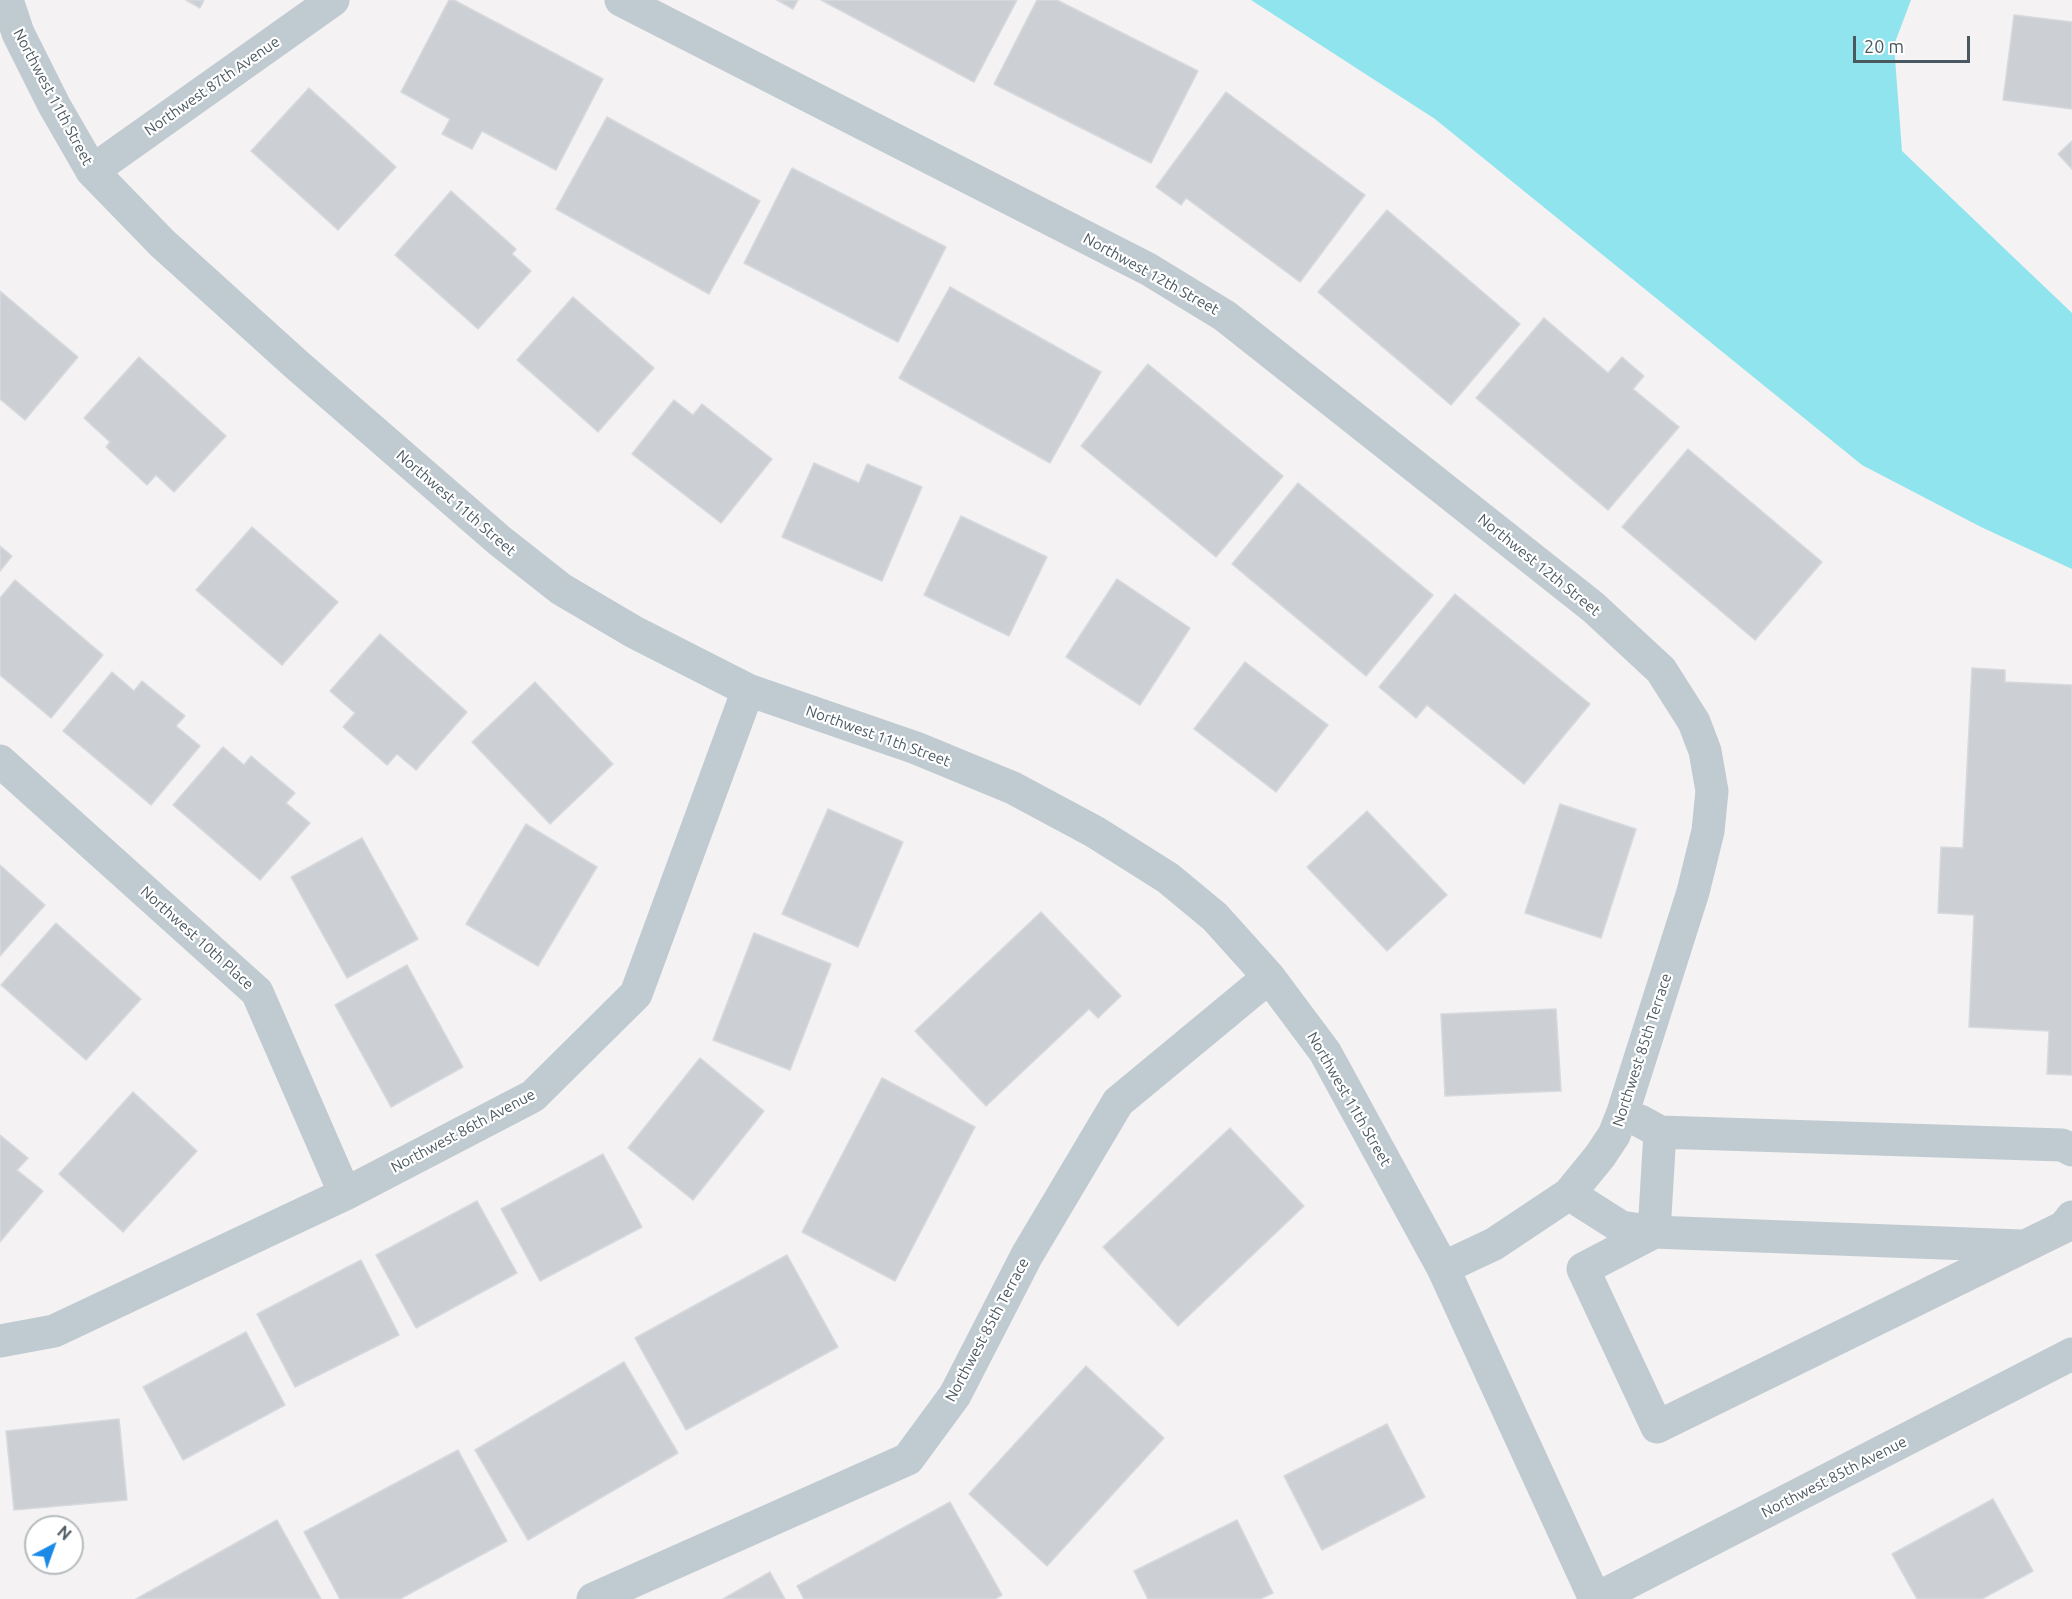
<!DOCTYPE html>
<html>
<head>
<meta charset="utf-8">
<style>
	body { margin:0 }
	#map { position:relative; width:2072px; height:1599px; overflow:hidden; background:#f4f2f3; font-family:Ubuntu,sans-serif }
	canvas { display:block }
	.north { position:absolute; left:24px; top:1515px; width:60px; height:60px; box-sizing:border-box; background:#fff; border:2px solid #b7bcbf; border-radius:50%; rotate:41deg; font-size:16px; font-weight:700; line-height:24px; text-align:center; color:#4a5860 }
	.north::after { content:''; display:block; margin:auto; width:21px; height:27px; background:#1a8ae7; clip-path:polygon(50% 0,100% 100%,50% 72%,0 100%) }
	.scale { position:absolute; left:1853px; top:36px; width:117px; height:27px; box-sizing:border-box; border:3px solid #4a5860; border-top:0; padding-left:8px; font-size:18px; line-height:21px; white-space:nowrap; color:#4a5860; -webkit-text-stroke:4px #fff; paint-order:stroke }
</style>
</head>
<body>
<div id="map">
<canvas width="2072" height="1599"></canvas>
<div class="north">N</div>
<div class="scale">20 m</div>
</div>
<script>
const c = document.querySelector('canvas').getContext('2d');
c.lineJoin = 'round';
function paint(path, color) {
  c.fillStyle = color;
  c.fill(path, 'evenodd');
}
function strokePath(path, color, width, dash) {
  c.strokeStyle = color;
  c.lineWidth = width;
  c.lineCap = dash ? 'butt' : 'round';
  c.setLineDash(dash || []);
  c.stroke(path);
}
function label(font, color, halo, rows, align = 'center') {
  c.font = font + ' Ubuntu,sans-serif';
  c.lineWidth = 4.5;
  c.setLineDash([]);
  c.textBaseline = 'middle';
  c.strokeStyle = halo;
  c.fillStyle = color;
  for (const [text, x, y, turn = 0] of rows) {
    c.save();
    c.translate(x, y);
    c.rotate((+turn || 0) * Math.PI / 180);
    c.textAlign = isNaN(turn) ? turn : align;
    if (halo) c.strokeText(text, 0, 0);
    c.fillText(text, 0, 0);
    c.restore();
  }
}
const water = new Path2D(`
	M1251,0H1911L1894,45L1902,151L2072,313V569L1981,527L1862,465L1435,119Z`);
const building = new Path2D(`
	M186,0H204L200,8Z
	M449,0H454L603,79L556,170L482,131L472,149L442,134L450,119L401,92Z
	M777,0H798L793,9Z
	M821,0H1017L974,82Z
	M1037,0H1057L1198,71L1151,163L994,84Z
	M2014,15L2072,22V109L2003,100Z
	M309,88L396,167L338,230L251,151Z
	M1226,92L1365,195L1300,282L1186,198L1181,205L1156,187Z
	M607,117L760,201L709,294L556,209Z
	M2072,141V169L2058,154Z
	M792,168L946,247L898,342L744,263Z
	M451,191L516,249L512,254L531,271L478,329L395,255Z
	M1387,210L1520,324L1451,405L1318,292Z
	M950,287L1101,372L1050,463L899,378Z
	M0,291L78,357L25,420L0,399Z
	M573,297L654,368L598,432L517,360Z
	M1544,318L1608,373L1622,357L1644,376L1633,389L1679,427L1608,510L1476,398Z
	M139,357L226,436L174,492L156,475L147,485L106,447L110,442L84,418Z
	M1148,364L1283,476L1216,557L1081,446Z
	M674,400L693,415L702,404L772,459L721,523L632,454Z
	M1688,449L1822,562L1755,640L1622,527Z
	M814,463L859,483L867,464L922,487L882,581L782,537Z
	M1298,483L1433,595L1366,676L1232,564Z
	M961,516L1047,557L1009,636L924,595Z
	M252,527L338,602L282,665L196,590Z
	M0,546L12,556L0,571Z
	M1117,579L1190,628L1140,705L1066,657Z
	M15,580L103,655L51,718L0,675V598Z
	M1455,594L1590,704L1524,784L1427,705L1416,718L1379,687Z
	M380,634L467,712L416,770L397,754L387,765L343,727L355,713L330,691Z
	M1245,662L1328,725L1276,792L1194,729Z
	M1972,668L2005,670V682L2072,685V1075L2047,1074L2049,1031L1969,1027L1974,915L1938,913L1941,847L1963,848Z
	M112,672L134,691L142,681L185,716L176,726L200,746L151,805L63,731Z
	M535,682L613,764L550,824L472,742Z
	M223,747L244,765L251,756L295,793L286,803L310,823L260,880L173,805Z
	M1560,804L1636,829L1601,938L1525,913Z
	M828,809L903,842L858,947L782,914Z
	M1367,811L1447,895L1387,951L1307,867Z
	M526,824L597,867L538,966L466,924Z
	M362,838L418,939L347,978L291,877Z
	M0,865L45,905L0,956Z
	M1041,912L1121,996L1098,1018L1089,1009L986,1106L915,1031Z
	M56,923L141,999L86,1060L1,985Z
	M754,933L831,964L790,1070L713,1040Z
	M407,965L463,1067L391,1107L335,1005Z
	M1556,1009L1561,1091L1445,1096L1441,1014Z
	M700,1058L764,1111L693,1200L628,1148Z
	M882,1078L975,1127L895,1281L802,1232Z
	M133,1092L197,1151L123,1232L59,1174Z
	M1230,1128L1304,1206L1178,1326L1103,1247Z
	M0,1135L28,1158L17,1170L43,1191L0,1242Z
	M603,1154L642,1227L540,1281L501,1209Z
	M477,1201L517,1273L416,1328L376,1255Z
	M787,1255L838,1347L686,1430L635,1338Z
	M361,1260L399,1335L295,1387L257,1314Z
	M246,1332L285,1405L183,1460L143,1387Z
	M624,1362L678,1453L528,1540L475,1450Z
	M1086,1366L1164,1438L1047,1566L969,1494Z
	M119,1419L127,1500L14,1510L6,1431Z
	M1387,1424L1425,1497L1322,1550L1284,1476Z
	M458,1450L507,1541L400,1599H340L304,1532Z
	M1993,1499L2033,1571L1982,1599H1917L1892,1554Z
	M950,1502L1002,1595L995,1599H804L797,1586Z
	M277,1520L321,1599H136Z
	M1237,1520L1273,1593L1260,1599H1148L1134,1571Z
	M770,1572L785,1599H723Z`);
const minor = new Path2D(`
	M7,0L18,33L54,105L92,171L162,243L297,365L500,541L561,589L634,632L748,690L916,748L1013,788L1095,832L1168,878L1215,917L1269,977L1325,1052L1443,1268L1595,1599
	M621,0L1148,269L1225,316L1593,607L1661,670L1694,722L1705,751L1712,791L1708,831L1693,892L1623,1112L1614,1135L1600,1156L1569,1194L1494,1244L1443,1268
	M92,171L333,0
	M0,761L257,992L345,1194
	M1640,1121L1660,1132L2062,1145L2072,1150
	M1660,1132L1654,1232L1583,1269L1657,1427L2064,1227L2072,1217
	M1569,1194L1621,1227L1654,1232L2021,1246
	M0,1341L54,1331L345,1194L533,1096L636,994L748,690
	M593,1599L908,1459L955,1395L1027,1255L1118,1102L1269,977
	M1596,1599L2072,1354`);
const streetNames = [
	["Northwest 87th Avenue",212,86,-35],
	["Northwest 11th Street",53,97,62],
	["Northwest 12th Street",1151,274,29],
	["Northwest 11th Street",456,503,41],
	["Northwest 12th Street",1539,565,39],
	["Northwest 11th Street",878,736,20],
	["Northwest 10th Place",197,938,42],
	["Northwest 85th Terrace",1642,1050,-72],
	["Northwest 11th Street",1349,1099,60],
	["Northwest 86th Avenue",463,1131,-28],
	["Northwest 85th Terrace",987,1330,-62],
	["Northwest 85th Avenue",1834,1477,-27]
];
paint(water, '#8fe4ee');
paint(building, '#ccd0d4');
strokePath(building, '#d6d9dd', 1.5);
strokePath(minor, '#c0cbd1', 33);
label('15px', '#4a5860', '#fff', streetNames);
</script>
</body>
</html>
